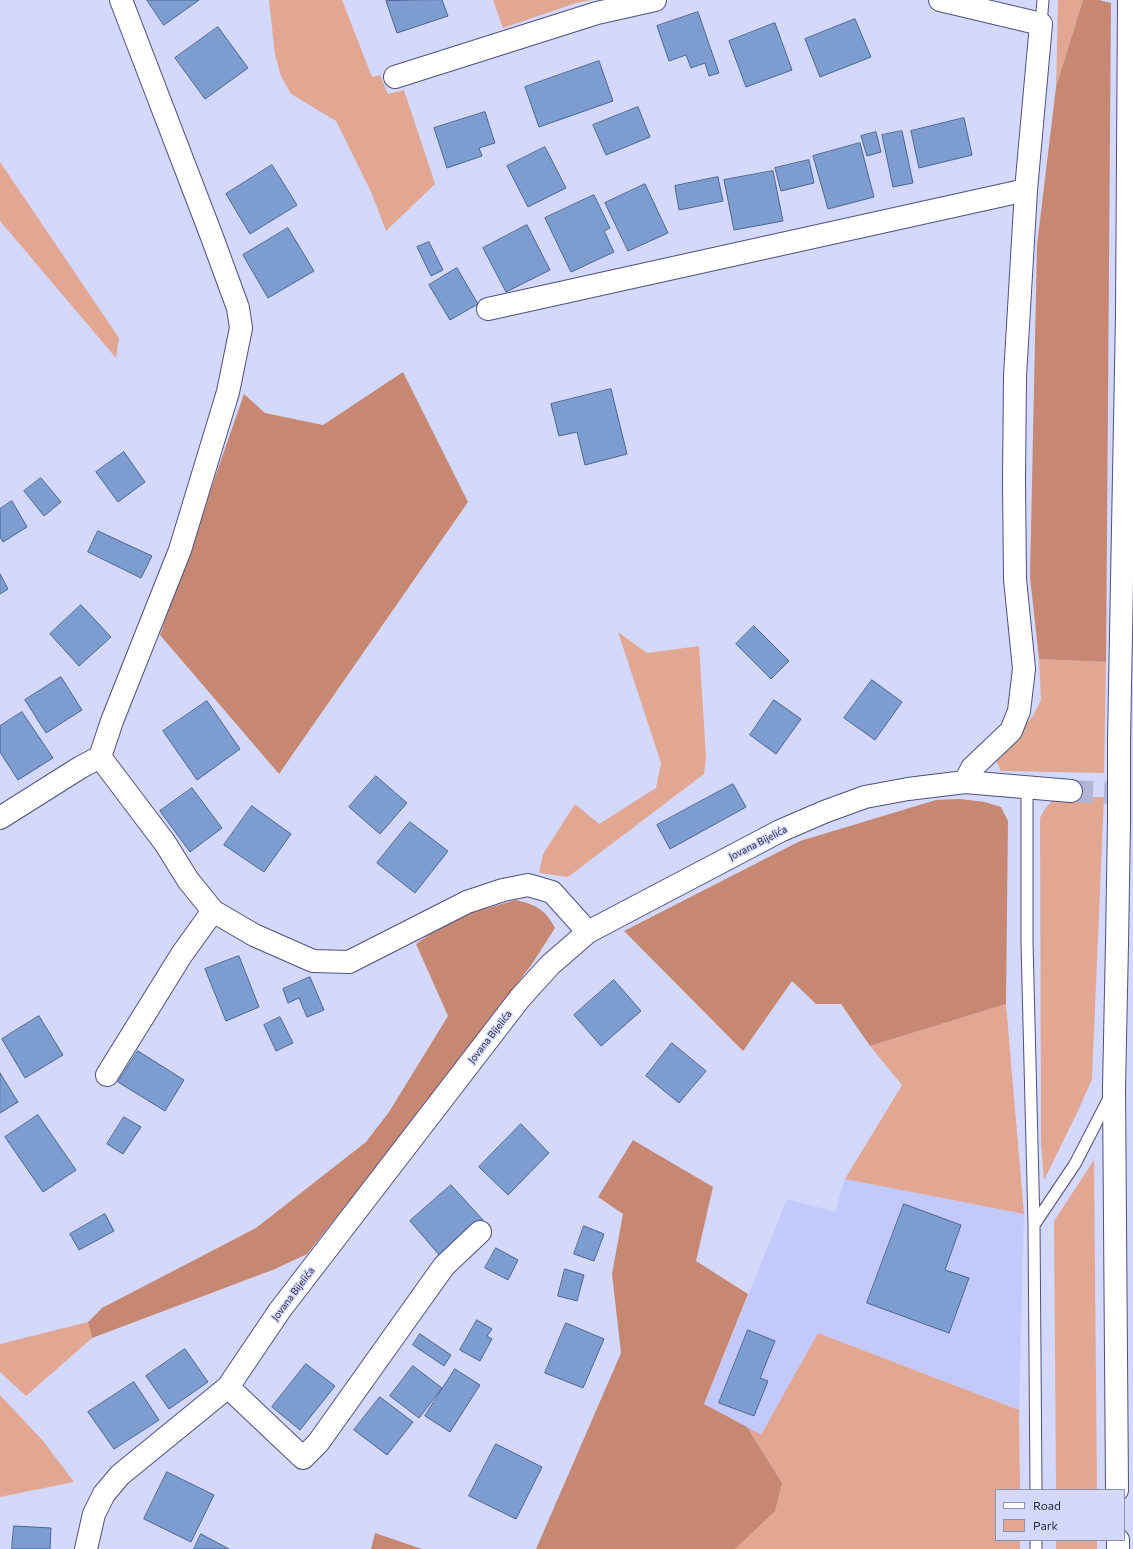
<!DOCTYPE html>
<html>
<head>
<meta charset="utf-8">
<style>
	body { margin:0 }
	#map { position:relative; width:1133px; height:1549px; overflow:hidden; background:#d4d8fa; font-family:Commissioner,sans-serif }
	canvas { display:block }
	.legend { position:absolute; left:995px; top:1489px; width:130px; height:52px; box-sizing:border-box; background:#d4d8fa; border:1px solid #8f92af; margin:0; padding:5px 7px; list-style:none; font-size:12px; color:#282a3f }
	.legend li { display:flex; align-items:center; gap:8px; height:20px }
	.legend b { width:20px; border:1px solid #8f92af }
</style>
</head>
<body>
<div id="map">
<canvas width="1133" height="1549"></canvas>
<ul class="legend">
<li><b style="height:5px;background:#fff"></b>Road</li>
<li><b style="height:11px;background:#e2a793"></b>Park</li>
</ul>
</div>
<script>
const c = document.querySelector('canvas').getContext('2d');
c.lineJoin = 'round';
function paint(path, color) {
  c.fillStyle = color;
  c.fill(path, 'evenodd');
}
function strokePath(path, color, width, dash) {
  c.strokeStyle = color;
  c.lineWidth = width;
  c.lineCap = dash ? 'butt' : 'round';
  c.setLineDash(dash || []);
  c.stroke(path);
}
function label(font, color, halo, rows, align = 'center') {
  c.font = font + ' Commissioner,sans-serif';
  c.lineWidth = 3;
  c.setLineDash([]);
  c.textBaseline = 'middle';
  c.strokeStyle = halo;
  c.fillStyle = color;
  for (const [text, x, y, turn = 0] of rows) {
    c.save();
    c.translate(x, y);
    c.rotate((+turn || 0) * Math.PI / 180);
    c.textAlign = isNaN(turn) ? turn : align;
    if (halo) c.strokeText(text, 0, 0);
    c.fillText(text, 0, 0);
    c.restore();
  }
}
const built = new Path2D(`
	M845,1179L1024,1214L1019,1410L818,1333L761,1436L704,1405L787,1199L835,1212Z`);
const green = new Path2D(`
	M269,0H342L372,77L380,75L388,94L404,90L435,184L386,231L371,192L336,121L291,94L281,76L275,55Z
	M493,0H592L576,3L503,28Z
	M1058,0H1083L1056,87Z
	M0,162L119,338L116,358L0,221Z
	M618,632L647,653L699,646L706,757L704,774L568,877L539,873L543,854L575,804L599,824L656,788L661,763Z
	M1039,659L1106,662L1104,773L1001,771L996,760L1033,716L1041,700Z
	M1063,797H1104L1092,1079L1077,1113L1044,1180L1041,1143L1040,818C1046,806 1050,800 1063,797Z
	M1006,1004L1024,1214L845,1179L902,1085L870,1046Z
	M1094,1160L1097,1490H1056L1054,1221Z
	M88,1322L92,1338L26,1396L0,1372V1344Z
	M818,1333L1019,1410L1020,1490H996V1540H1020V1549H735L782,1483L747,1427L761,1435Z
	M0,1395L44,1442L74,1482L0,1497Z
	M1056,1540H1097V1549H1056Z`);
const forest = new Path2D(`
	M1083,0H1099L1111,3L1106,662L1039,659L1030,577L1037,245L1056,87Z
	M403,372L468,502L279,774L160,635L244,394L265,413L323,425Z
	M960,799L985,802L1001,807L1008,821L1006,1004L870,1046L841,1004H816L792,981L743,1051L624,931L800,841L936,800Z
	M516,900C536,905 545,909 555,928L532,964L406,1130L307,1254L275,1269L92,1338L88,1322L102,1308L256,1228L366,1142L389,1112L448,1016L416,944L452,918Z
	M633,1140L713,1187L696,1261L748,1294L704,1404L747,1427L782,1483L775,1511L735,1549H536L621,1353L612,1274L623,1214L598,1197Z
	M375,1533L422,1549H371Z`);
const building = new Path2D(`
	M147,0H199L164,25Z
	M442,0L448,16L397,33L386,1Z
	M698,12L719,73L709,76L705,63L691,68L686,55L669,61L657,26Z
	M855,19L871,57L820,77L805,39Z
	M775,23L792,70L746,87L729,41Z
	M218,27L248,68L205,99L175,58Z
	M599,61L613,101L539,127L525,87Z
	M638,107L650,137L606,155L593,125Z
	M485,112L495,143L479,148L482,156L447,168L434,128Z
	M964,118L972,155L919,168L911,131Z
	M902,131L913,183L893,187L882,135Z
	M876,132L881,152L867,156L861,136Z
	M860,143L874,197L828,209L813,156Z
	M545,147L566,188L528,207L507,166Z
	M809,160L814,183L781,191L775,168Z
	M272,165L297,205L250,234L226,194Z
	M773,171L783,221L734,230L724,180Z
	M718,177L723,201L679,210L675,186Z
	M645,184L668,233L628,251L605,203Z
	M594,195L610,228L604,231L614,252L571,272L545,218Z
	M527,225L550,270L506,292L483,248Z
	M288,228L314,271L268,298L243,255Z
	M429,242L443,270L431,276L417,247Z
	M457,268L478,304L450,320L429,285Z
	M611,389L627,454L585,465L577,432L559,436L551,404Z
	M124,452L145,482L118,502L96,472Z
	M41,478L61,502L44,516L24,491Z
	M12,501L27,527L3,542L0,537V509Z
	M98,531L152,556L141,578L88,552Z
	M0,574L8,589L0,594Z
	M81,605L111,637L79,666L50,634Z
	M754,626L789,661L771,679L736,644Z
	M61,677L82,710L46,733L25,700Z
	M872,680L902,702L875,740L844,718Z
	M774,700L801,719L776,754L750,735Z
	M207,701L240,749L197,780L163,731Z
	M22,712L53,758L18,780L0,752V726Z
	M376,776L407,803L380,834L349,807Z
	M733,784L746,807L670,849L657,825Z
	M192,788L222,828L190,852L160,811Z
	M252,806L291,834L264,872L224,845Z
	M410,822L448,851L415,893L377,863Z
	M239,956L259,1007L226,1021L205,969Z
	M310,977L324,1010L307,1017L299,998L288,1003L283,989Z
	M614,980L641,1011L601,1046L574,1015Z
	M39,1016L63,1055L25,1078L2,1039Z
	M280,1017L293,1043L276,1051L264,1025Z
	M672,1043L706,1071L679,1103L646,1076Z
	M138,1051L184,1080L165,1111L118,1082Z
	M0,1073L18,1102L0,1113Z
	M38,1115L76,1170L43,1192L5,1137Z
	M124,1117L141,1127L123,1154L107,1144Z
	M521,1124L549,1153L508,1195L479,1167Z
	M451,1185L483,1220L441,1257L410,1221Z
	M904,1204L961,1225L945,1270L969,1278L949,1333L867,1303Z
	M105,1214L114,1231L79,1250L70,1234Z
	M584,1226L604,1234L594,1261L574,1254Z
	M496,1248L518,1260L508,1280L485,1268Z
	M565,1269L584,1275L577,1301L558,1296Z
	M477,1320L492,1329L487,1336L492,1339L480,1361L460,1350Z
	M566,1323L604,1339L583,1388L545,1373Z
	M748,1330L775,1341L760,1378L768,1381L754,1416L719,1403Z
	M420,1334L451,1355L444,1366L413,1345Z
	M185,1349L208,1382L169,1409L146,1376Z
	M306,1364L335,1386L300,1430L272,1407Z
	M413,1366L442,1388L419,1418L390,1396Z
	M455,1369L480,1385L450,1432L425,1416Z
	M134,1382L159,1420L114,1449L88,1412Z
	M380,1397L413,1422L387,1455L354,1430Z
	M496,1444L542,1467L516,1519L469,1496Z
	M167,1472L214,1495L191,1542L144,1519Z
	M14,1526L51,1528L50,1549H12Z
	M201,1534L229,1549H194Z`);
const streetTunnel = new Path2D(`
	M1071,791L1133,794`);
const lane = new Path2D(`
	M1041,24L1043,0
	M1027,789V942L1034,1225L1036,1490
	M1034,1225L1075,1164L1109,1098
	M1036,1549V1540`);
const street = new Path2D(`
	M940,0L1041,24L1026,190L1015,376L1014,481L1015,579L1024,669L1019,711L1011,731L972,768L965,782
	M395,77L597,13L655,0
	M488,309L1026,190
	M100,757L112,721L180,550L228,392L241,328L238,308L212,237L121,0
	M0,818L81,767L100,757L165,843L188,880L213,911L254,935L313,961L349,962L467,902L503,890L528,885L552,892L588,932
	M107,1075L182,954L213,911
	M228,1387L303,1458L318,1443L444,1266L480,1232
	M86,1549L94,1514L104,1494L120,1475L228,1387L280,1310L520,998L550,965L588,932L780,831L824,812L865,797L908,789L965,782L1071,791`);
const primary = new Path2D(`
	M1117,943L1114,1088L1117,1490
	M1118,1540V1549`);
const highway = new Path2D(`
	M1119,741L1127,315L1129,0
	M1117,943L1119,821`);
const highwayBridge = new Path2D(`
	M1119,821V741`);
const streetNames = [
	["Jovana Bijelića",758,843,-27],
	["Jovana Bijelića",490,1037,-52],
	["Jovana Bijelića",293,1294,-53]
];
paint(built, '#c4c9fc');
paint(green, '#e2a793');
paint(forest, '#c68873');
paint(building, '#7d9ccf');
strokePath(building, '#4b6692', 1);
strokePath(streetTunnel, '#b2b5d5', 22, [22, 11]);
strokePath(lane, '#4e5080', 13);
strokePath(street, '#4e5080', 24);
strokePath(primary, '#4e5080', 24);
strokePath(highway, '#4e5080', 24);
strokePath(lane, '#fff', 11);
strokePath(street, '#fff', 22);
strokePath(primary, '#fff', 22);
strokePath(highway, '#fff', 22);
strokePath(highwayBridge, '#4e5080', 24, []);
strokePath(highwayBridge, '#fff', 22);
label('10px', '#282a3f', '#d4d8fa', streetNames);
</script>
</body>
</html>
